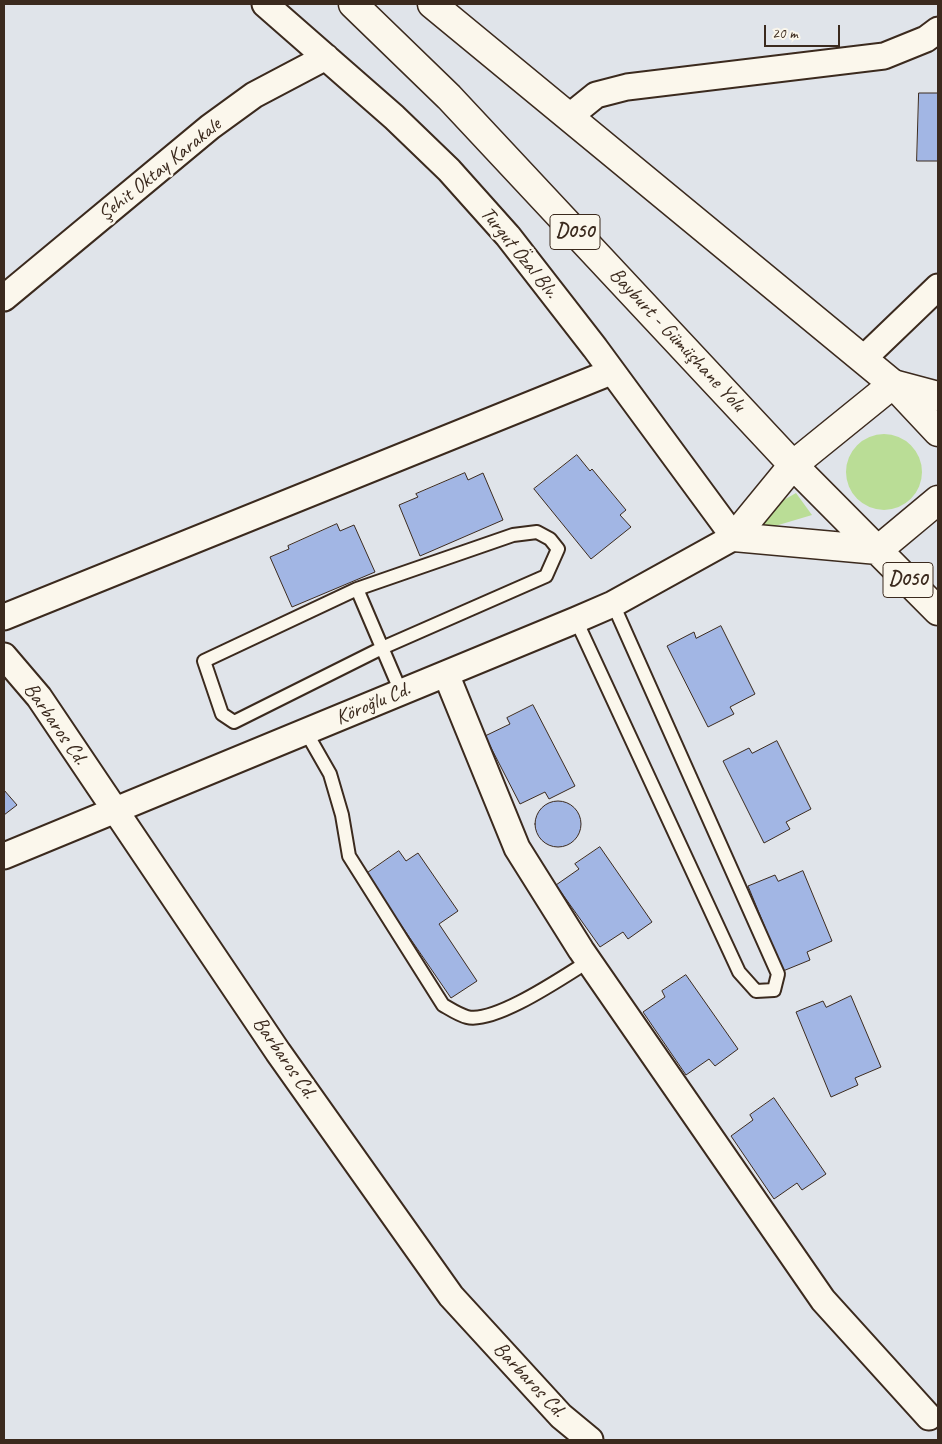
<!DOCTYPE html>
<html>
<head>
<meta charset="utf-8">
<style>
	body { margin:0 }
	#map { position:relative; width:942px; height:1444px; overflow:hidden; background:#e0e4ea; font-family:Caveat,sans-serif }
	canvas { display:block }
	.frame { position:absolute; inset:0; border:5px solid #3b2a1e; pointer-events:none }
	.scale { position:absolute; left:764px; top:25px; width:76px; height:22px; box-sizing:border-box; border:2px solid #3b2a1e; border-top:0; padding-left:6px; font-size:15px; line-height:18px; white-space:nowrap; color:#3b2a1e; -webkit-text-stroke:4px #fbf7ec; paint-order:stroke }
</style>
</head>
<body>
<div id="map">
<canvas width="942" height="1444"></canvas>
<div class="frame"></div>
<div class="scale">20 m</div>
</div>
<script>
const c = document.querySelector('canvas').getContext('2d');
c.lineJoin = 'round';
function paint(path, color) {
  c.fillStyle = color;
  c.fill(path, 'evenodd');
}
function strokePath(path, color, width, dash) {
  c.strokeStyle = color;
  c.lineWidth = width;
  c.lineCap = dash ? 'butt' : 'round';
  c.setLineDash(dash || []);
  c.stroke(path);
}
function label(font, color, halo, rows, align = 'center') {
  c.font = font + ' Caveat,sans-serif';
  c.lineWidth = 5;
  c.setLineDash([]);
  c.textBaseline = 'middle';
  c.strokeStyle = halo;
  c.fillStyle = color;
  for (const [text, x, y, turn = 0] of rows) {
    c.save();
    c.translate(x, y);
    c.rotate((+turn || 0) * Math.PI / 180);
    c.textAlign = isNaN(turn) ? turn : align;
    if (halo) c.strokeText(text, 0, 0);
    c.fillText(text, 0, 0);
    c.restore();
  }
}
const green = new Path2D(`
	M846 472a38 38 0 1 1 76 0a38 38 0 1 1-76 0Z
	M796,493L812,515L755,532L750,519Z`);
const building = new Path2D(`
	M919,93H938V161H917Z
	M577,455L590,471L592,469L626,510L620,515L631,527L591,559L534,489Z
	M465,473L468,480L483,473L503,520L420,556L399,505L418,497L416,494Z
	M337,524L340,531L354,525L375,572L292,607L270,557L289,549L288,546Z
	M721,626L755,694L730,707L734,714L708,727L667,646L694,632L696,638Z
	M533,705L575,786L549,799L545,792L520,804L485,736L510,724L507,718Z
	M777,741L811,809L786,822L790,829L764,843L723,761L749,748L752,753Z
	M4,790L17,805L4,815Z
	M535 824a23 23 0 1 1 46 0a23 23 0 1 1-46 0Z
	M600,847L652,922L628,939L623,932L600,947L556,885L579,869L575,864Z
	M399,851L406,861L418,853L458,911L439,924L477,981L451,998L366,874Z
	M803,871L832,941L807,952L810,960L783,971L748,886L775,875L778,881Z
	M686,975L738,1049L715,1066L709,1059L686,1075L643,1012L665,997L662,991Z
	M851,996L881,1067L855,1078L858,1085L831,1097L796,1012L823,1001L826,1007Z
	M774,1098L826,1174L802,1190L797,1183L774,1199L731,1136L753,1120L750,1115Z`);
const lane = new Path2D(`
	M537,532L550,539L558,549L546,576L382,648L234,722L222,714L204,661L357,589L513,535Z
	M357,589L401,692
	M576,620L739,972L756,991L774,990L778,974L613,604
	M306,732L330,774L342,815L349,856L443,1005C450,1009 459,1015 467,1017C495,1024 563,977 589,961`);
const street = new Path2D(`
	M570,116L596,95L627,87L884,56L926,39L938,30
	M4,298L210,127L254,95L326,57
	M863,359L938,287
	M4,617L611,372
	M4,656L39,697L278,1052L451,1296L561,1416L590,1440
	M446,674L517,848L581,950L823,1300L929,1417
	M4,856L576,620L613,604L734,537L595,348L508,236L449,170L394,117L265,4`);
const secondary = new Path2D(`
	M893,384L938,396`);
const highway = new Path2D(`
	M353,4L449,97L793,465L938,611
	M432,4L893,384L938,432
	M734,537L878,550L938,500
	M734,537L793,465L893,384`);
const shields = [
	[575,232,50],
	[908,580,50]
];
const shieldNames = [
	["D050",575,232],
	["D050",908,580]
];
const streetNames = [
	["Şehit Oktay Karakale",160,170,-39],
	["Turgut Özal Blv.",519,253,51],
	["Bayburt - Gümüşhane Yolu",677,340,47],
	["Köroğlu Cd.",373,704,-23],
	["Barbaros Cd.",55,724,55],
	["Barbaros Cd.",284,1058,55],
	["Barbaros Cd.",529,1380,47]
];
paint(green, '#badd96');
paint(building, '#a2b6e4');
strokePath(building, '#3b2a1e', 1);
strokePath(lane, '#3b2a1e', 16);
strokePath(street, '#3b2a1e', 29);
strokePath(secondary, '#3b2a1e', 31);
strokePath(highway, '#3b2a1e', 31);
strokePath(lane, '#fbf7ec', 12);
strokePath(street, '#fbf7ec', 25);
strokePath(secondary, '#fbf7ec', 28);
strokePath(highway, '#fbf7ec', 28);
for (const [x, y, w] of shields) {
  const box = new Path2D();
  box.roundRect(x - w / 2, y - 17.5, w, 35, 4);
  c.fillStyle = '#fbf7ec';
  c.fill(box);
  strokePath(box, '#3b2a1e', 1);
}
label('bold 20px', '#3b2a1e', null, shieldNames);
label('21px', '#3b2a1e', '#fbf7ec', streetNames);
</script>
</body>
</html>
